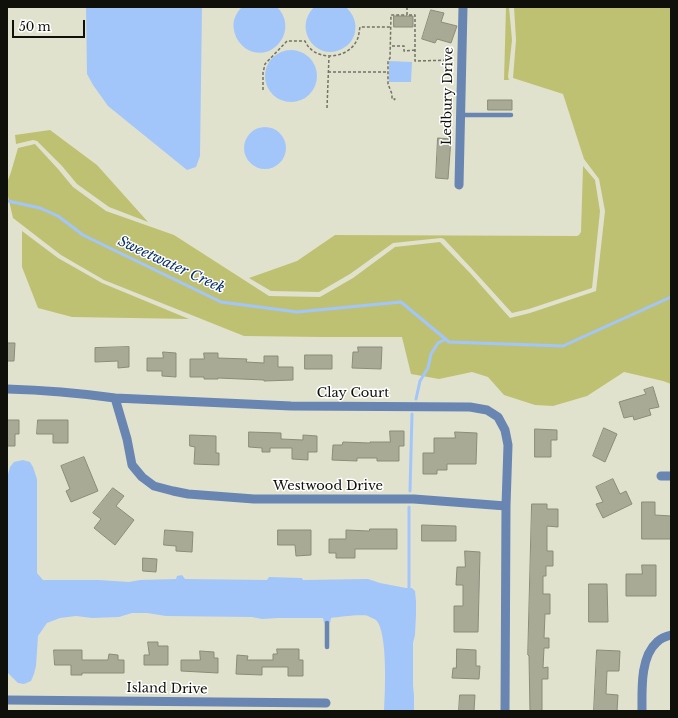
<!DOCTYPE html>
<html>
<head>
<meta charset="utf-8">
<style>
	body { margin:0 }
	#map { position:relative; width:678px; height:718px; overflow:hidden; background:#e0e2cd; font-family:"Libre Baskerville",serif }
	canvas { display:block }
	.frame { position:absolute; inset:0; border:8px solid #0f1009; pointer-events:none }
	.scale { position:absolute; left:12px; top:20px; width:73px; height:18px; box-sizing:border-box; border:2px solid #0f1009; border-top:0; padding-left:5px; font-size:12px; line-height:14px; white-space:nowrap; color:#0f1009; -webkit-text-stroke:3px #fff; paint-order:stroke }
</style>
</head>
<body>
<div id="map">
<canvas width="678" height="718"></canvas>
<div class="frame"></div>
<div class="scale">50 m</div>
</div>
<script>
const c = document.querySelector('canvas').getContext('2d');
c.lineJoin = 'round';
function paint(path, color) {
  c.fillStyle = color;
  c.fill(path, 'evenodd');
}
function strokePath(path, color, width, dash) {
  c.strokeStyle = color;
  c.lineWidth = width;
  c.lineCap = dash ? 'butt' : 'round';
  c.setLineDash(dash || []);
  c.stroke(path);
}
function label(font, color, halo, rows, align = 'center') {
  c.font = font + ' "Libre Baskerville",serif';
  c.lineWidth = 3;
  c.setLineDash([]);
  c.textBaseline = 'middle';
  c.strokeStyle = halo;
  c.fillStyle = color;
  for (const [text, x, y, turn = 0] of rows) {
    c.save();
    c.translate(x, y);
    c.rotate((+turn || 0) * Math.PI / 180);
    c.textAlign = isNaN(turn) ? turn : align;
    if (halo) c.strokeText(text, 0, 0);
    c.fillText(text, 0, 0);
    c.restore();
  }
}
const green = new Path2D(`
	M506,7H509L512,40L508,77L509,80H504Z
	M514,7H671V384L663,381L624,372L587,396L553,406L535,405L504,395L488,377L472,372L439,379L411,374L402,337H322L244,336L104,280L61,255L13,218L7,192V183L11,172L18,148L35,144L58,169L73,187L106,211L174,235L269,296L320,297L353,278L395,247L440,242L470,273L510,318L530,313L596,291L605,211L599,179L584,159L563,94L513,78L516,40Z
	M50,130L97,165L148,222L109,207L77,184L62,166L37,141L33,140L16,144L15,135Z
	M583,166L595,180L600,211L592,288L529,309L512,313L473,270L444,239L441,238L393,243L350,274L319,292L271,291L249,278L297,261L335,235L577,236L579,235L581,232Z
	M22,231L58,258L102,283L189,319L72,317L38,308L22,267Z`);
const water = new Path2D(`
	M86,7H202L200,156L196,167L187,170L108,106L93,85L87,74Z
	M242,7H277C300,30 271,66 245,48C239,43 235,37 234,30C232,21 236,13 242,7Z
	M314,7H346C353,14 357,22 355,32C354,38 350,44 345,47C320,65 291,31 314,7Z
	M265 76a26 26 0 1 1 52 0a26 26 0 1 1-52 0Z
	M389,61L412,62L411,82H389Z
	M244 148a21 21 0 1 1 42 0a21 21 0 1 1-42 0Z
	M23,460L30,462L33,467L37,479V573L43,580H99L129,582L140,580L176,579L177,576L182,575L185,579L267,580L269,577L302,578L303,580L368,579L380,583L406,588H412L415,591L416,601V615L415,635L413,643V686L414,695V711H384C385,693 388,632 376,620C374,619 370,617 368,616C361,614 339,617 331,618L330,623H324L323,618H278L262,619L252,617L166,616L147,613H132L119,617L92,618L76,616L60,618L47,623L38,636L36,666L34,674L31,681L24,684L18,683L8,673L7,666V478L10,467L14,462Z`);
const stream = new Path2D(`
	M8,201L40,208L58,216L83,235L221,302L297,312L401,302L449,342L563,346L671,297
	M416,399L420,381L428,368L431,354L438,343L446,339
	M410,491L412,414
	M409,588V507`);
const building = new Path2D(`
	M431,10L444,13L441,22L457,26L451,43L437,39L435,43L422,39Z
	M394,16H413V27H394Z
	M488,100H512V110H488Z
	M438,138L451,139L448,179L436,178Z
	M7,343H15L14,361H7Z
	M129,347V367L118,368V361L95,362V348Z
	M358,347H382L381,369L352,368L353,352H358Z
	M163,352L176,353V377L162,376V371H147V358H163Z
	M204,353H218V358L247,359L246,362L264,363V356H278V367H293V380L264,381V380L218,378V379H204V377H190V359H204Z
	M305,355H332V369H305Z
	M653,387L659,407L649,409L651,415L634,420L633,416L624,418L619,402L646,394L644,390Z
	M7,420H19V434H15V446H7Z
	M38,420H68V443H53V434H37Z
	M604,428L617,434L605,462L593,456Z
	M535,429L557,430V440H551V457H535Z
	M390,431H404V446H399V461H377V458H357V461L332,460L333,445H342L343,442L370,443V442H390Z
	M249,432L281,433V439L303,440V435L317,436V452H308V460L292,459V448H270V452H262V448L249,447Z
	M455,432L477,433L476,464H447V470H437V474H423V453H434V438H455Z
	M190,435L216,436V453H219V465L194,464L195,447L190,446Z
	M84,457L98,491L71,502L66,491L70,489L61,466Z
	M613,479L620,494L626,491L632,504L603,518L596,504L603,502L596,487Z
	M113,488L124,496L116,506L134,520L115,545L94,528L101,519L93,513Z
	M642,502H655V515L671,516V539H642Z
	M532,504H547V509H558V527L547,526V551H553V566H546V576H543V594H550V614H545L544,638H549V648H544L543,668L548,667V679H542V711H530L529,656L528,655Z
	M422,525L456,526V541H422Z
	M370,529H397V549H355V558H336V553H329V539H346V530L369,531Z
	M165,530L193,532L192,552L176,551V546L164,545Z
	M278,530H311V555L296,556L295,545H278Z
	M465,551L480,552L478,632H454V606H463V585H456L457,567H465Z
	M143,558L157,559L156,572L143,571Z
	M642,565H656V596H626V574H642Z
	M589,584H607L608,622H589Z
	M148,642H158V646H168V665H144V655H149Z
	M277,649H299V660H303V676H288V667H262V675L236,674L237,655L248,656L247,660H273V654H277Z
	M457,649L476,650V666H480L479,679L452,678L453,668H456Z
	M54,650H82V660H108L109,654L118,655V660H124V673H82V675H71V665H55Z
	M597,650L620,651L619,671H607L606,694L618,695L617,711H594Z
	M200,651L214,652V658H218V673L181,671V660H200Z
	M460,695H475L474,711H459Z`);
const path = new Path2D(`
	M407,7V15H415V61L452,60
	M392,46H404V51L415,50
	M328,72H388
	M263,90V73L265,64L287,41H305C314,62 348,60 357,40C359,36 359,32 360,27H391
	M394,100L395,99H392V94L388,84V61L390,58L391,15H407
	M327,108L329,56`);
const lane = new Path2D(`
	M460,115H511
	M327,623V647`);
const street = new Path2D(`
	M459,185L463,7
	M7,389C43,390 79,393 115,398L291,406L470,407L487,410L498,417L505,430L508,445L506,506L505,711
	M115,398L127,439L132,465L142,477L154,486L173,491L188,494L254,499H414L506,506
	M661,476H671
	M7,700L326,703
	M642,711C642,690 640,657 657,642C660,639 667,636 671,635`);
const streetNames = [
	["Ledbury Drive",448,96,-89],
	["Clay Court",353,393],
	["Westwood Drive",328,486],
	["Island Drive",167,689,1]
];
const waterNames = [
	["Sweetwater Creek",171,265,25]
];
paint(green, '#bfc172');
paint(water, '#a3c6fa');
strokePath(stream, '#a3c6fa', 3);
paint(building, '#a9aa96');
strokePath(building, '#8a8c79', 1);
strokePath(path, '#727365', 1.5, [3, 2]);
strokePath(lane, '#6985b1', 4.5);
strokePath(street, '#6985b1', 9);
label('13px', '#0f1009', '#fff', streetNames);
label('italic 14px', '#082f67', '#fff', waterNames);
</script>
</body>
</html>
